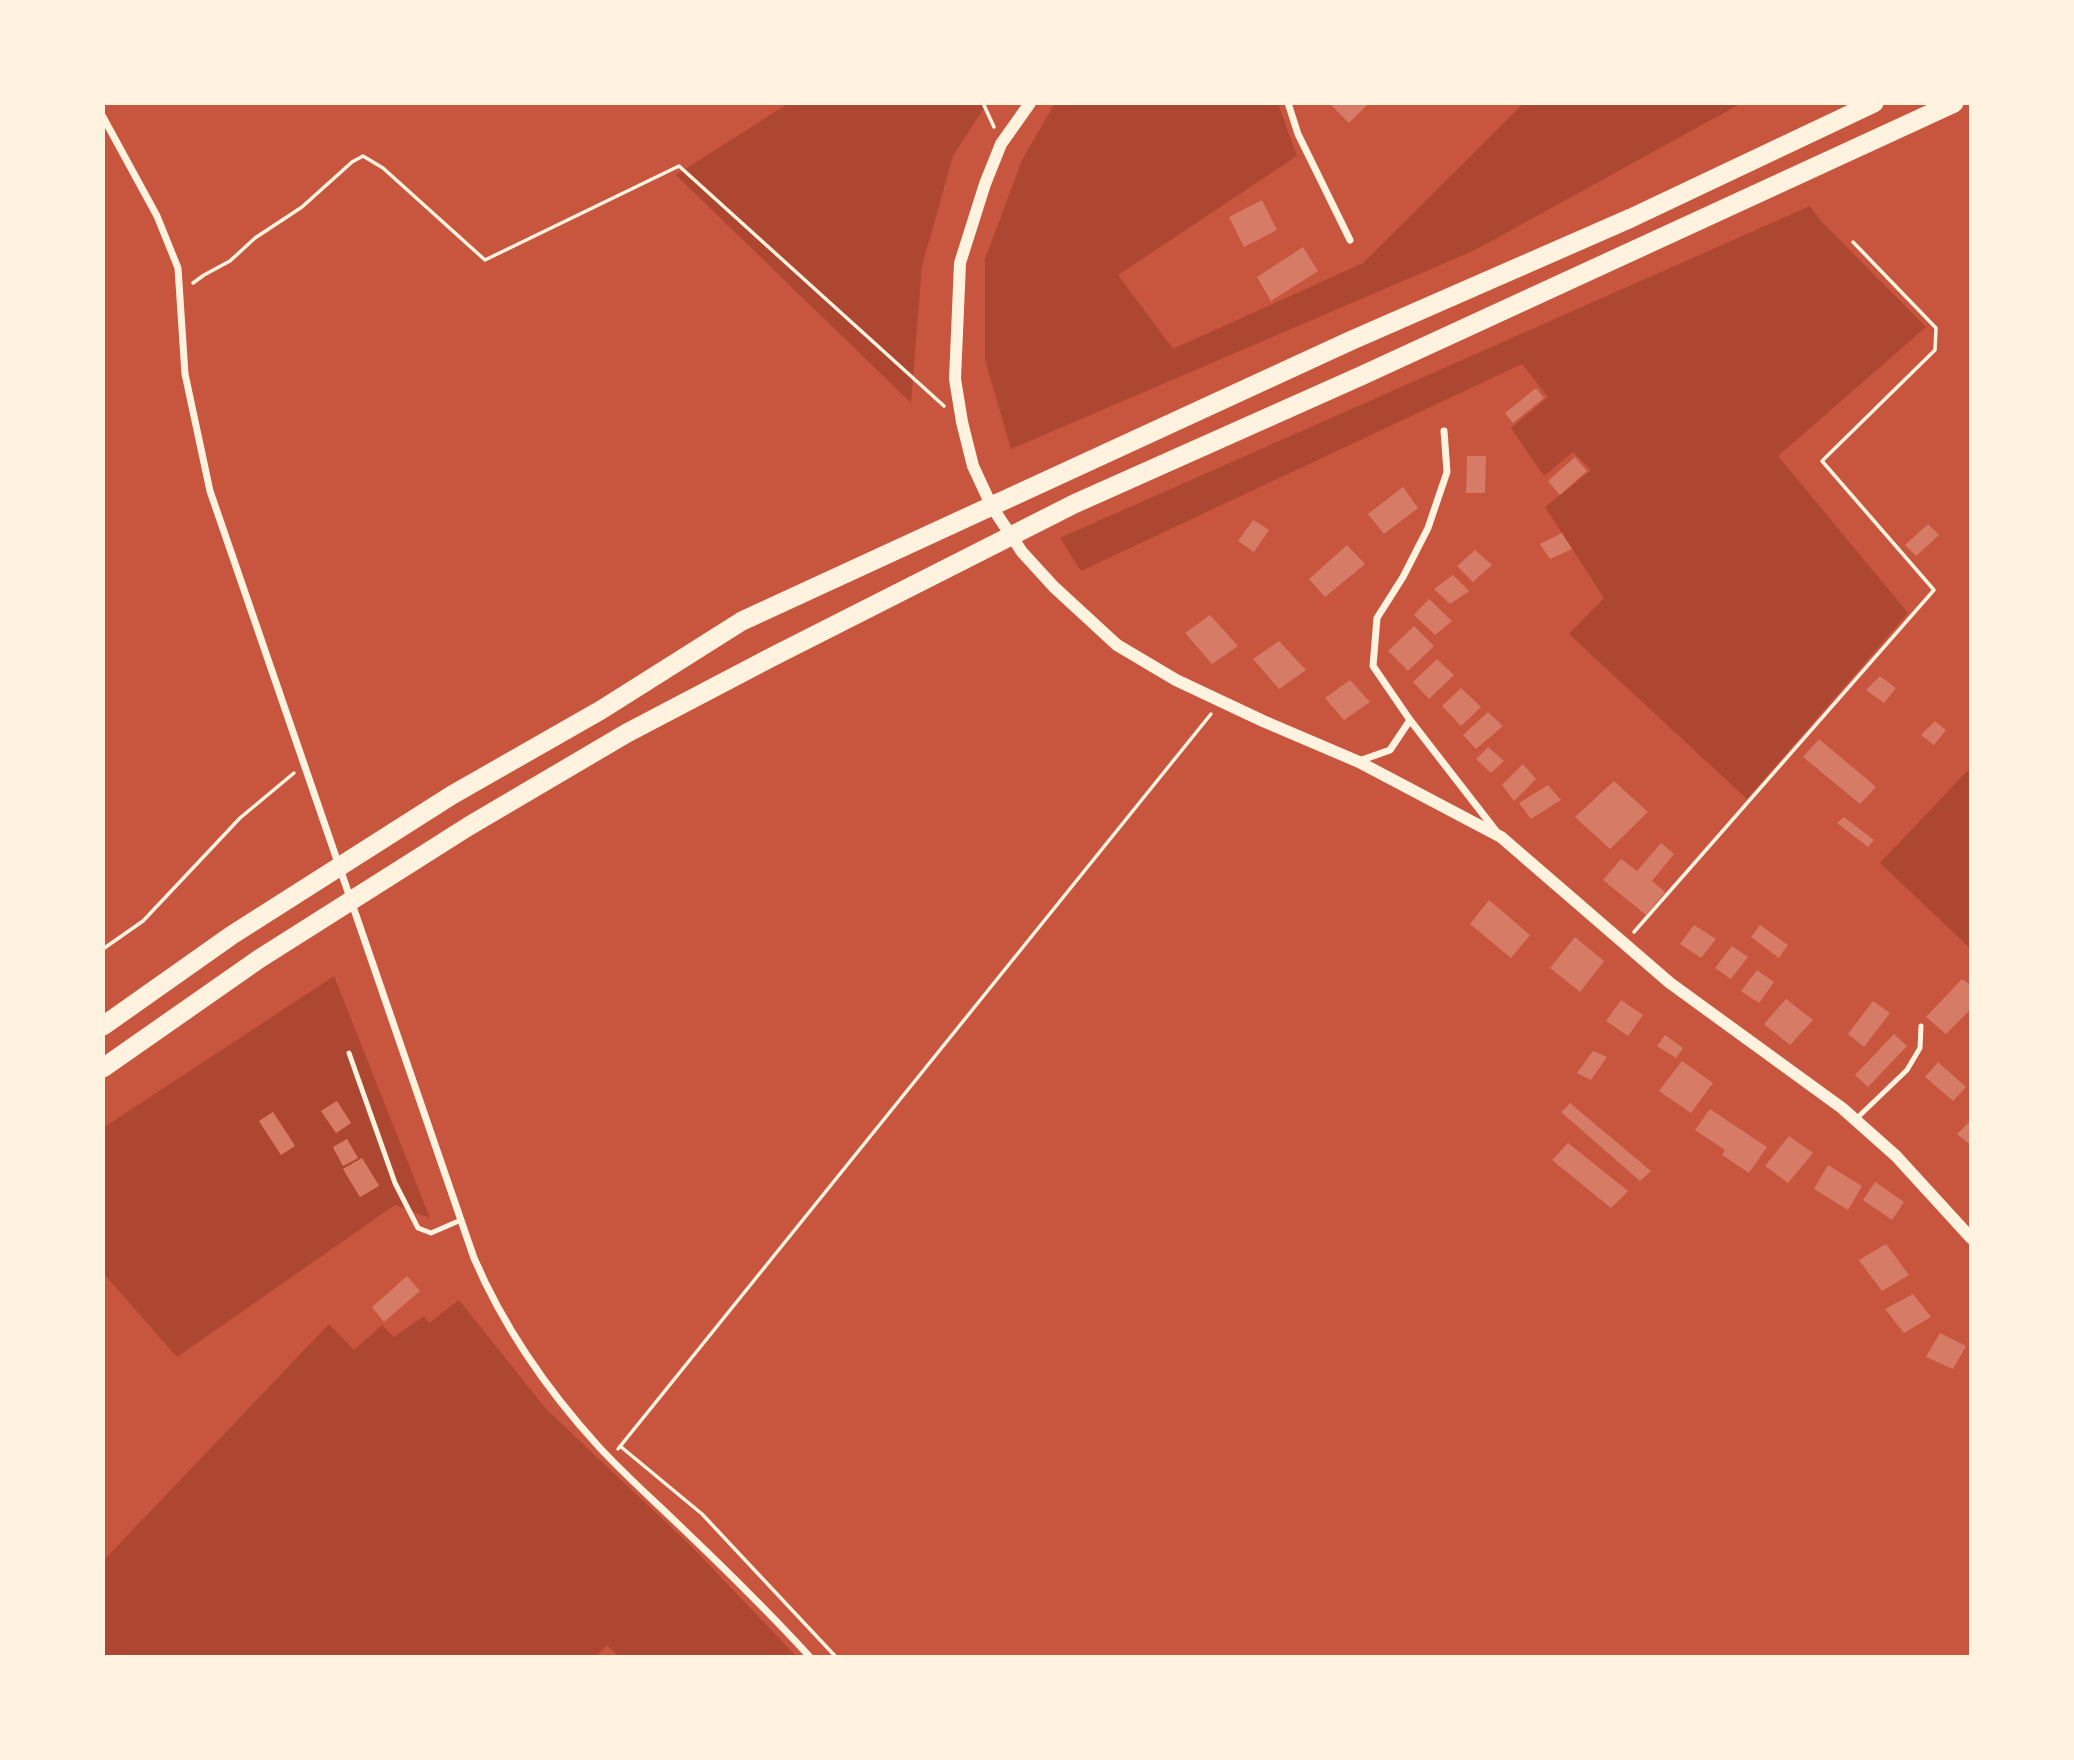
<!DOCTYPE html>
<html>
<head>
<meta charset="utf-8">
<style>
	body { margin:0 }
	#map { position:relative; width:2074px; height:1760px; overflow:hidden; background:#c8553d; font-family:"Work Sans",sans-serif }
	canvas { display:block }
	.frame { position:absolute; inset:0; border:105px solid #fff3e0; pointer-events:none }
</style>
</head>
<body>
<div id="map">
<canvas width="2074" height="1760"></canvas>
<div class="frame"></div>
</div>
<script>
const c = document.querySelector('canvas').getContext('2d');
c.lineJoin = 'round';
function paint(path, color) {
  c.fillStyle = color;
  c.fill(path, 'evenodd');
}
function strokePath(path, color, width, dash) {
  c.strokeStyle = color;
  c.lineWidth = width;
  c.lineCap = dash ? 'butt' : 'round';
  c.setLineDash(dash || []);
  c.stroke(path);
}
const green = new Path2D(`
	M797,103H987L953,156L922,266L911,403L676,175L784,106Z
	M1055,103H1278L1297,156L1118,275L1173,349L1363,263L1524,103L1740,104L1475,250L1011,449L985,360V259L1022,160Z
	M1810,206L1821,221L1926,327L1778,456L1908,613L1747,799L1569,634L1604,598L1545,507L1591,470L1573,452L1544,476L1511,428L1548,397L1522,364L1081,571L1060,538Z
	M1971,767V949L1880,863Z
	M334,976L430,1218L395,1205L177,1357L103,1273V1128ZM336,1101L351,1123L336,1133L321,1111ZM273,1112L295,1145L260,1121ZM347,1139L358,1158L343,1166L333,1148ZM362,1158L379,1185L360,1197L343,1169Z
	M459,1300L546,1409L691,1546L797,1657H619L607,1645L596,1657H103V1561L329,1324L354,1350L382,1325L394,1337L424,1316L429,1323Z`);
const building = new Path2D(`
	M1329,103H1365L1367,105L1349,123Z
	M1262,200L1277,230L1244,247L1229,217Z
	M1303,247L1318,271L1271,301L1257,277Z
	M1536,388L1544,398L1513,423L1505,413Z
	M1467,456H1486L1485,493H1466Z
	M1575,457L1587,471L1560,495L1548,481Z
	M1403,487L1418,508L1384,534L1368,514Z
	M1253,520L1269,530L1254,552L1238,541Z
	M1928,524L1939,535L1916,556L1905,545Z
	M1562,533L1572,549L1550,559L1540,544Z
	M1347,545L1365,564L1325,597L1309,579Z
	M1475,550L1492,565L1473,582L1457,566Z
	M1453,575L1469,591L1450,604L1434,589Z
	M1429,599L1452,621L1435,635L1414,615Z
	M1210,615L1238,646L1212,664L1185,633Z
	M1414,626L1434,646L1408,671L1388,651Z
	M1279,641L1306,670L1279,689L1253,659Z
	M1437,659L1454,675L1429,699L1413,682Z
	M1880,676L1896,688L1884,703L1866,690Z
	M1350,680L1370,702L1344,720L1325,698Z
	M1461,688L1481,707L1461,726L1442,706Z
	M1488,712L1503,726L1476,749L1463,735Z
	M1935,721L1946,730L1934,745L1921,735Z
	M1819,739L1876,787L1860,804L1803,757Z
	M1488,747L1504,761L1491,773L1476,759Z
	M1523,764L1536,779L1514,801L1502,785Z
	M1614,781L1648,812L1610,849L1575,817Z
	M1548,785L1561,800L1531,819L1519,803Z
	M1844,817L1874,840L1868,847L1837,823Z
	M1661,843L1674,854L1652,881L1665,892L1646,915L1603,880L1621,859L1637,871Z
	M1489,900L1530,935L1511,958L1470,924Z
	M1694,925L1716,939L1701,958L1680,944Z
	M1760,925L1788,945L1779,958L1751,937Z
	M1575,937L1604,961L1580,992L1550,968Z
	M1732,946L1748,957L1731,979L1715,968Z
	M1757,970L1774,982L1759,1003L1741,991Z
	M1962,979L1971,985V1009L1946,1034L1926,1017Z
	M1786,999L1813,1020L1790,1045L1764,1024Z
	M1621,1000L1643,1015L1628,1036L1606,1021Z
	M1873,1001L1890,1013L1864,1047L1848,1034Z
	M1894,1034L1907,1046L1868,1087L1855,1075Z
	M1665,1035L1683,1048L1676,1058L1657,1046Z
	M1593,1051L1607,1057L1591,1080L1577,1073Z
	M1682,1061L1713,1083L1691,1113L1659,1091Z
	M1938,1062L1966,1087L1953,1101L1925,1077Z
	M337,1101L351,1123L336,1133L321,1111Z
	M1570,1103L1651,1171L1640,1181L1561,1112Z
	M1710,1109L1767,1147L1749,1173L1722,1155L1725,1150L1695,1130Z
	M273,1112L295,1146L281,1155L259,1121Z
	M1971,1120V1145L1957,1134Z
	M1789,1136L1813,1153L1788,1183L1765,1166Z
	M347,1139L358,1158L343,1166L333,1147Z
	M1568,1143L1628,1191L1611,1208L1552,1160Z
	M362,1158L379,1186L360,1197L343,1169Z
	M1828,1165L1862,1186L1848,1210L1814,1189Z
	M1875,1182L1904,1202L1892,1220L1863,1200Z
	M1886,1244L1909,1275L1882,1291L1859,1260Z
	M407,1276L420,1291L384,1322L372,1307Z
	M1913,1294L1931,1317L1904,1333L1885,1309Z
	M1940,1333L1966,1346L1953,1369L1926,1357Z`);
const path = new Path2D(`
	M983,103L994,127
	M193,283L204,275L230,261L255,238L302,207L352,162L363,156L383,168L485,260L679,166L944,406
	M1634,932L1934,590L1822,461L1935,350L1936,328L1853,242
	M103,949L143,921L240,818L294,773
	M620,1446L702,1514L836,1657
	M618,1449L1211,714`);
const service = new Path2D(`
	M349,1053L395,1183L418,1228L431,1233L461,1220
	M1855,1120L1907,1070L1920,1048L1921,1026`);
const minor = new Path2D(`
	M1288,103L1298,134L1350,240
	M103,117L157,216L178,268L185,374L210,491L474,1258C504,1328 548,1391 599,1447C625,1475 652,1499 679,1525C724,1568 768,1611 810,1657
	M1444,431L1447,472L1428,528L1403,577L1377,618L1373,666L1410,720L1496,831
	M1359,761L1390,750L1410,720`);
const tertiary = new Path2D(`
	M1030,103L1001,144L985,184L960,263L955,379L962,422L973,466L992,507L1022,552L1054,587L1117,645L1176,680L1263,721L1359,762L1501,837L1670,983L1842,1108L1896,1156L1971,1238`);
const motorway = new Path2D(`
	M103,1026L232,935L452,795L601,710L742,621L1350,341L1631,218L1874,103
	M103,1068L259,959L469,826L627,733L770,658L1074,504L1363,375L1954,103`);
paint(green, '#ae4732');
paint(building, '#d67c66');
strokePath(path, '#fff3e0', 3.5);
strokePath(service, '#fff3e0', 5);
strokePath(minor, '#fff3e0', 7);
strokePath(tertiary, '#fff3e0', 12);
strokePath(motorway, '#fff3e0', 19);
</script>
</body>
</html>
